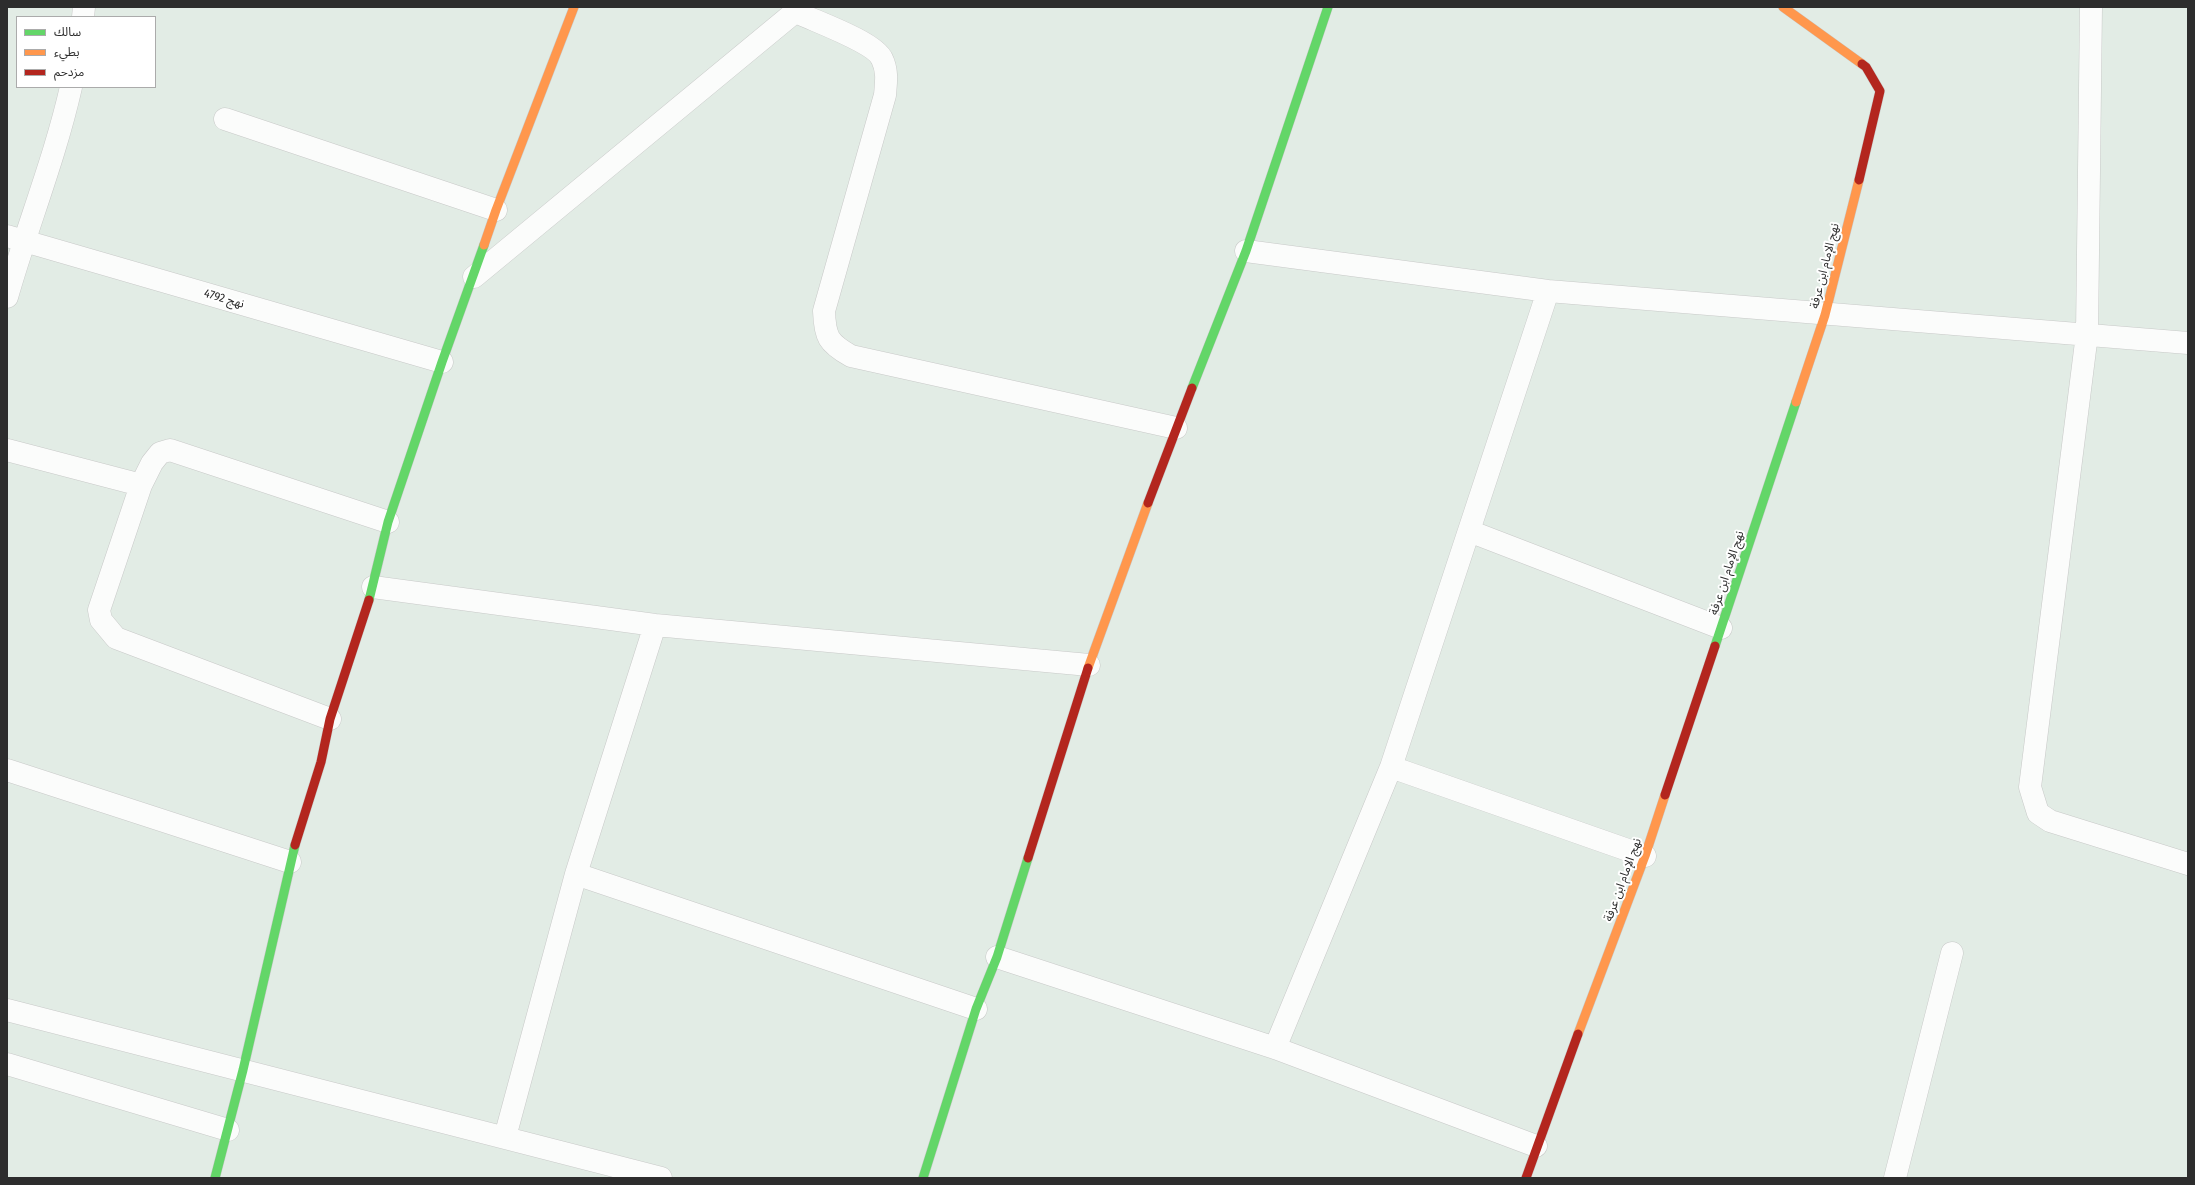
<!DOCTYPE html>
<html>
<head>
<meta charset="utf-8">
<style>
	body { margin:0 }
	#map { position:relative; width:2195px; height:1185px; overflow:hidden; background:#e2ece5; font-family:"Fira Sans Condensed","Noto Sans Arabic",sans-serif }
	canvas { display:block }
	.frame { position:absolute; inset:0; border:8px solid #2d2d2d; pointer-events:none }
	.legend { position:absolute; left:16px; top:16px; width:140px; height:72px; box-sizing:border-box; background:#fff; border:1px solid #ababab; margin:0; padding:5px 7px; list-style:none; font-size:12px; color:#2d2d2d }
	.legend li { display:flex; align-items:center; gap:8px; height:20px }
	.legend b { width:20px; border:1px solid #ababab }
</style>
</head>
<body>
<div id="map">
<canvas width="2195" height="1185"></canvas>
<div class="frame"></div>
<ul class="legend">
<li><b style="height:5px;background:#63d668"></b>سالك</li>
<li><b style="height:5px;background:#ff974d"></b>بطيء</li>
<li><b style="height:5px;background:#b3261e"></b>مزدحم</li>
</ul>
</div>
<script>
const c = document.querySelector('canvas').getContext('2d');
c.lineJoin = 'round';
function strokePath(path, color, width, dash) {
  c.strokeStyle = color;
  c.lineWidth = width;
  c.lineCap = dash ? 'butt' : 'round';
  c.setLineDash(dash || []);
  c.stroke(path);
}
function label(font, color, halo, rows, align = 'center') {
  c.font = font + ' "Fira Sans Condensed","Noto Sans Arabic",sans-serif';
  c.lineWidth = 4;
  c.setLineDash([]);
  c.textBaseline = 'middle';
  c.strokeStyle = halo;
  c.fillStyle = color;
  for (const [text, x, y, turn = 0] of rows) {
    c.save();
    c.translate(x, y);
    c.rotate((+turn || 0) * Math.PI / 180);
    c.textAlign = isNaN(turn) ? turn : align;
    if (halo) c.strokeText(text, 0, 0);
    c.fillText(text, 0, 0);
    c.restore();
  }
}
const street = new Path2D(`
	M2091,7L2087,334L2030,787L2038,813L2050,821L2188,864
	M796,12C814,21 875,42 882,59C888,71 886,83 885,95L824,311C825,337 828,343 851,356L1176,428
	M83,17L84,7
	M225,119L496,210
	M7,236L442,362
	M1246,251L1548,291L2188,343
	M474,277L801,7
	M7,297C27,227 55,158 71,87
	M7,450L141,485
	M1469,531L1721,628
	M373,587L655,625L1089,665
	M330,719L116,638L101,620L99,610L141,485L152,463L160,453L170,450L388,522
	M1391,767L1645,856
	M7,770L290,862
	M576,874L976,1009
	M997,957L1275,1048L1536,1146
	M7,1010L661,1178
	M1275,1048L1391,767L1548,291
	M7,1064L228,1130
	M505,1137L576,874L655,625
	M1895,1178L1952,953`);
const fast = new Path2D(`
	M1192,388L1246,251L1328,7
	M369,600L388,522L442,362L484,245
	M1715,646L1796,402
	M215,1178L243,1070L295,845
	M923,1178L976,1009L997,957L1028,858`);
const slow = new Path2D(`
	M1783,7L1862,64
	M484,245L496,210L574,7
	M1796,402L1825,315L1859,180
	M1088,668L1148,503
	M1578,1034L1645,856L1665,795`);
const jam = new Path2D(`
	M1859,180L1880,91L1866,67L1862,64
	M1148,503L1192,388
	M1665,795L1715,646
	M295,845L321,762L330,719L369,600
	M1028,858L1088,668
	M1526,1178L1578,1034`);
const streetNames = [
	["نهج الإمام ابن عرفة",1825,266,-76],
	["نهج 4792",224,299,16],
	["نهج الإمام ابن عرفة",1727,573,-72],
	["نهج الإمام ابن عرفة",1623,880,-70]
];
strokePath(street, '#c8c9c8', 23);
strokePath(fast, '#c8c9c8', 10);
strokePath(slow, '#c8c9c8', 10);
strokePath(jam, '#c8c9c8', 10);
strokePath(street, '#fbfcfb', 22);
strokePath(fast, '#63d668', 9);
strokePath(slow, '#ff974d', 9);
strokePath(jam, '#b3261e', 9);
label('12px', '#2d2d2d', '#fff', streetNames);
</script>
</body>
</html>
